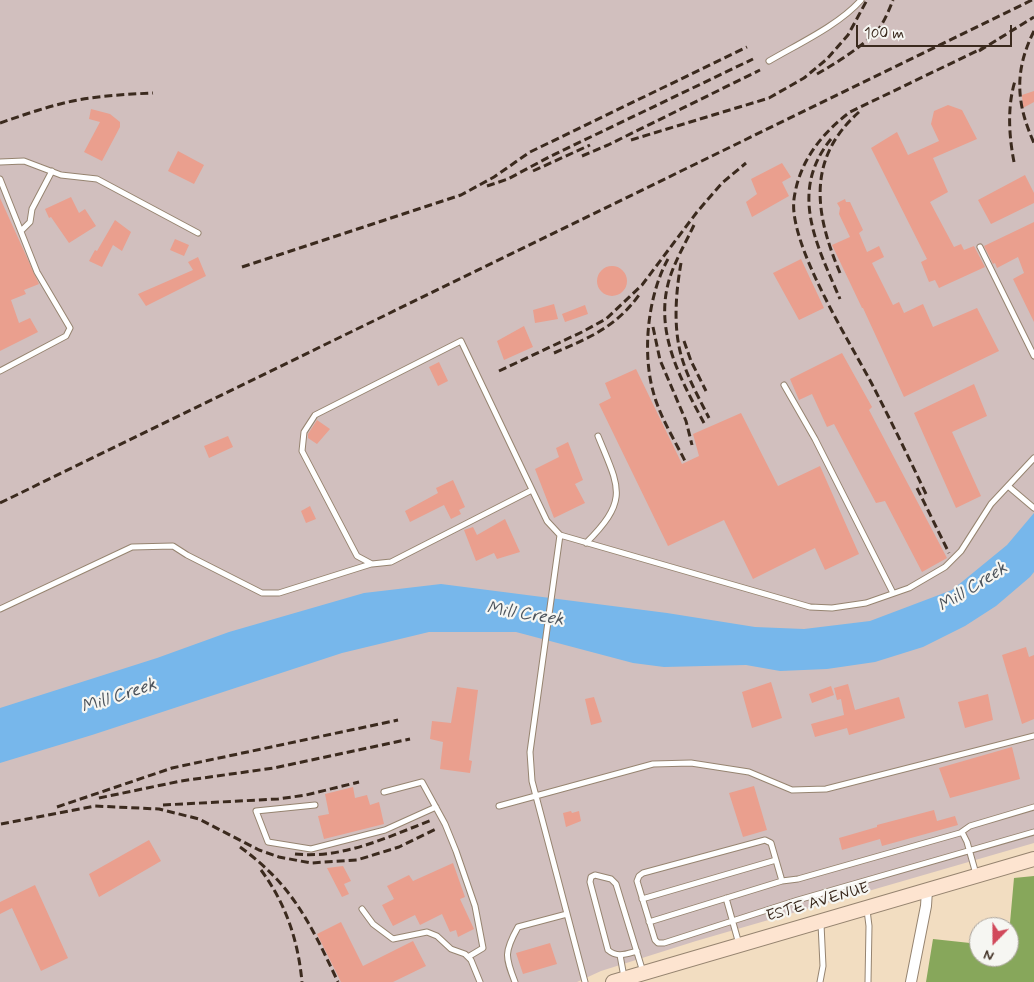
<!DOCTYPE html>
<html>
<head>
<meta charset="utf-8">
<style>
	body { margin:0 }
	#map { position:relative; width:1034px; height:982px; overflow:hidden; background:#f2ddc1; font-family:Mynerve,sans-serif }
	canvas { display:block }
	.north { position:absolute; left:969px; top:917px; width:50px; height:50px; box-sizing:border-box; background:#f6f6f2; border:1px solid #aba49d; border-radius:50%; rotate:202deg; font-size:14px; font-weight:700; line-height:20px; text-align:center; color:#3b2a1e }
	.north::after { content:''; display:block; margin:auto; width:18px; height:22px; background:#d1495b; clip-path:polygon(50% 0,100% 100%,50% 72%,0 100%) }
	.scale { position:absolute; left:856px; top:25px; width:156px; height:22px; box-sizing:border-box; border:2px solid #3b2a1e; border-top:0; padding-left:6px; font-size:15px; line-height:18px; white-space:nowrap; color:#3b2a1e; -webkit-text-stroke:4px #f6f6f2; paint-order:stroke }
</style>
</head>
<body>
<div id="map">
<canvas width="1034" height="982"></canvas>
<div class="north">N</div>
<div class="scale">100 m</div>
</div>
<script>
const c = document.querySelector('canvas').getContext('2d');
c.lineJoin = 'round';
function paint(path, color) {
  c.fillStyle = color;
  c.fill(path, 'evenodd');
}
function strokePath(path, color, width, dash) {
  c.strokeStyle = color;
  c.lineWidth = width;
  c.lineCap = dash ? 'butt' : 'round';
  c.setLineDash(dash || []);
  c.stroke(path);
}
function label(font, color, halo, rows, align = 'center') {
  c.font = font + ' Mynerve,sans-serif';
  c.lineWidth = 4.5;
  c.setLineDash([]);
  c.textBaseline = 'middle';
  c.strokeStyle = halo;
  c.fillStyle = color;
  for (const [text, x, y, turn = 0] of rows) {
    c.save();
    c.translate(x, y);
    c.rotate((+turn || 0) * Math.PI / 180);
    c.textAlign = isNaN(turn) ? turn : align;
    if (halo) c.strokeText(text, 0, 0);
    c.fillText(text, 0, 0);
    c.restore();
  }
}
const industrial = new Path2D(`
	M0,0H1034V843L696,941L601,971L577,982H0Z`);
const forest = new Path2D(`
	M1034,876V982H926L933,939L970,943L979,951V957H1009V934L1014,878Z`);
const water = new Path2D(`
	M1034,513V572L1030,577L996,606L965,626L923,647L875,662L827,669L780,671L746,665L664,667L633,663L516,632H429L342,653L92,735L0,763V708L157,658L229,632L364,593L441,584L667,613L755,627L804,629L870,621L952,590L1007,545Z`);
const building = new Path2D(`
	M1034,91V102L1023,108L1022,95Z
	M948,105L962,110L977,139L933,158L948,192L930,202L954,247L961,244L964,250L974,246L985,267L939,288L935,280L929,282L921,262L927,259L871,148L897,132L908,155L939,141L931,124L934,111Z
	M91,109L110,114L120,122V127L102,161L84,152L100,122L89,119Z
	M178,151L204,165L194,184L168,171Z
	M782,163L791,177L782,182L789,196L752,217L746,202L757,194L751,179Z
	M1025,175L1034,193V203L991,224L978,200Z
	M71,197L79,213L85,209L96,226L69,243L51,217L49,218L45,209Z
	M0,198L39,284L24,290L26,294L11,300L19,323L30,318L38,332L0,351Z
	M845,199L846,202H850L863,230L859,233L867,252L879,246L884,257L872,263L893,305L899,302L904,313L923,304L933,327L977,308L999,351L904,397L863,308H862L832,245L850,237L839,214L840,208L837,203Z
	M115,220L131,232L122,251L113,245L102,267L89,261L95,250L97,251Z
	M1034,222V322L1013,279L1024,273L1018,257L997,268L995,263L993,264L984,246Z
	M175,239L189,245L184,256L170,250Z
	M198,257L206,276L146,306L138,294L193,270L188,262Z
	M801,259L824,308L799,320L773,273Z
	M597 281a15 15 0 1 1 30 0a15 15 0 1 1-30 0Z
	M554,304L558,319L535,323L533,310Z
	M585,305L588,314L565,322L562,314Z
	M524,326L533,347L504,360L497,341Z
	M842,353L872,407L869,410L947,558L922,572L885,501L876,503L834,424L827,427L812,394L799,400L790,379Z
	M439,362L448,381L438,386L429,367Z
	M636,369L682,464L699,456L693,434L741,413L778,486L820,466L859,554L825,570L815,548L753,579L724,520L668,546L599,404L611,398L605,383Z
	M974,384L987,416L952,432L981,496L956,508L914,413Z
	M317,420L330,429L317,444L308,438V434Z
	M228,436L233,447L209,458L204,446Z
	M568,442L583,480L575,484L585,503L554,518L535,469L559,457L556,448Z
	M453,480L465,507L459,510L461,514L451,519L444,505L410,522L405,511L438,493L436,488Z
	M310,506L316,519L306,523L301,511Z
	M505,519L520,552L497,559L494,553L476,561L464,530L473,527L477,535Z
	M1026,647L1029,657L1034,655V719L1022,724L1002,655Z
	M771,682L782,718L752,728L742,692Z
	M848,684L855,710L899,697L905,718L849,735L847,728L815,737L811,724L844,715L841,699L837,700L834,688Z
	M831,686L834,695L812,703L809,694Z
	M457,687L478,690L469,760L472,761L470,773L440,769L443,742L430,739L432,721L451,723Z
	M988,694L993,720L965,728L958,702Z
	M594,697L602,722L591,725L585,699Z
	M1012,747L1020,779L950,798L939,768Z
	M754,786L767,830L743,837L729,793Z
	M353,787L355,798L367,795L370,805L379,802L384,824L324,839L318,816L329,814L325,794Z
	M934,810L937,821L955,816L958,825L882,846L880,839L842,850L839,838L877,827V825Z
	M571,811L572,813L579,811L581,821L566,827L563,813Z
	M149,840L161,861L99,897L89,874Z
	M453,863L465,897L460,899L474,929L458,937L456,930L450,932L442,914L420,925L415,915L393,926L382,905L394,899L387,886L409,875L413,881Z
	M343,866L351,881L344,884L349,894L342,897L327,868Z
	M35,885L68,958L41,971L12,908L0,914V902Z
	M341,922L363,966L413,941L426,966L393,982H341L317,934Z
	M550,943L557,964L523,974L516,953Z`);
const lane = new Path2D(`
	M769,61C798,44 839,25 861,0
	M0,162L24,161L61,175L97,179L198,233
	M0,179L37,272L70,328L66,336L0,371
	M21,231L30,222L32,209L52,171
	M980,247L1034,356
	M784,385L815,439L893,593
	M1008,486L1034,508
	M532,490L391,562L372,564L357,556L302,451L304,432L315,415L461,341L547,521L560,535L810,607L832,608L866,603L909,588L945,567L961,551L991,504L1034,458
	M560,535L530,752L532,781L585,982
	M586,543C630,499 619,488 598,436
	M0,609L132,547L173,546L187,555L262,593H279L371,564
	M384,792L422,782L445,824L456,851L475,906L483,948L468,957
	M315,805L256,811L268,842L311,849L385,830L436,807
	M499,806L653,764L691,763L749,772L792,790L826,789L1034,736
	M1034,807L970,826L960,833L798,879L782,881L771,843L765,840L643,873L639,876L637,881L655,940L658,943H664L798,900L1034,832
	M962,832L967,842L976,874
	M726,898L739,944
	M642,899L776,860
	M362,909L373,924L393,939L427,932L437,936L451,949L465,954L471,960L480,982
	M867,910L869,926L868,982
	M649,922L782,881
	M637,951C626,954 617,958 608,950L590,882L591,877L595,875L611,879L616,884L643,972
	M620,955L624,977
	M515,982C505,957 504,952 518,927L567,914
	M820,982L823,966L821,924`);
const street = new Path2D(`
	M911,982L926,906L927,890`);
const secondary = new Path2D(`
	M613,982L1034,859`);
const rail = new Path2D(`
	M1034,31C1014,71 1016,103 1034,143
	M979,51L1034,17
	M817,74C838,62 860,48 877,31C884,23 889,10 893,0
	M0,123C29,113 60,102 90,98C111,95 132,94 153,93
	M831,139C788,192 817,245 840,299
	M631,140L769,98L804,78L827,59L848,35L867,0
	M582,156L608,145L760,70
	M1014,162C1009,136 1007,107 1015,81
	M533,171L590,145
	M487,186L508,179L549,157L753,59
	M694,225C686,242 676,259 670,277C653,330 680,378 704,423
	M668,259C648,295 642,351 653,391C659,415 674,439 685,461
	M681,263C676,291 673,326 681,355C687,377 699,398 709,418
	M242,267L461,195L494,177L530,152L747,47
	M840,273C815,214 806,159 859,112
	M653,327L660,360L686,421L692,445
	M684,341L691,361L706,391
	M554,353C589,338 616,327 639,295
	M499,371L582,332L606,319L642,285L697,212L722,183L746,163
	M917,488L949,553
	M926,494C909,458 891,421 873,386C851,344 788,244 794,199C799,162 821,134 850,112L983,48
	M0,503L1032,0
	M99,798L181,781L274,768L410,739
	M163,805L278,799L306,795L359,782
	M57,807L172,768L398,720
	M1,824L95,806L159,809L199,819L259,850L279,857L311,863L357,860L399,847L436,829
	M240,847C293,885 311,925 338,982
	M295,854C344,859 387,837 432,820
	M261,870C286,904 298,940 302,982`);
const streetNames = [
	["ESTE AVENUE",818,903,-16]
];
const waterNames = [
	["Mill Creek",973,588,-32],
	["Mill Creek",525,615,9],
	["Mill Creek",119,697,-18]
];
paint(industrial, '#d1bfbe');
paint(forest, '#87a75b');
paint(water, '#77b7eb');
paint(building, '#ea9f8e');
strokePath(lane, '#968470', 7);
strokePath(street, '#968470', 12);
strokePath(secondary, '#968470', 16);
strokePath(lane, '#fff', 5);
strokePath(street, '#fff', 10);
strokePath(secondary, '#fde4d0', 14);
strokePath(rail, '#3b2a1e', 3, [8, 4]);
label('16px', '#3b2a1e', '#f6f6f2', streetNames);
label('italic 18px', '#4d545c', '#f6f6f2', waterNames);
</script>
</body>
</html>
